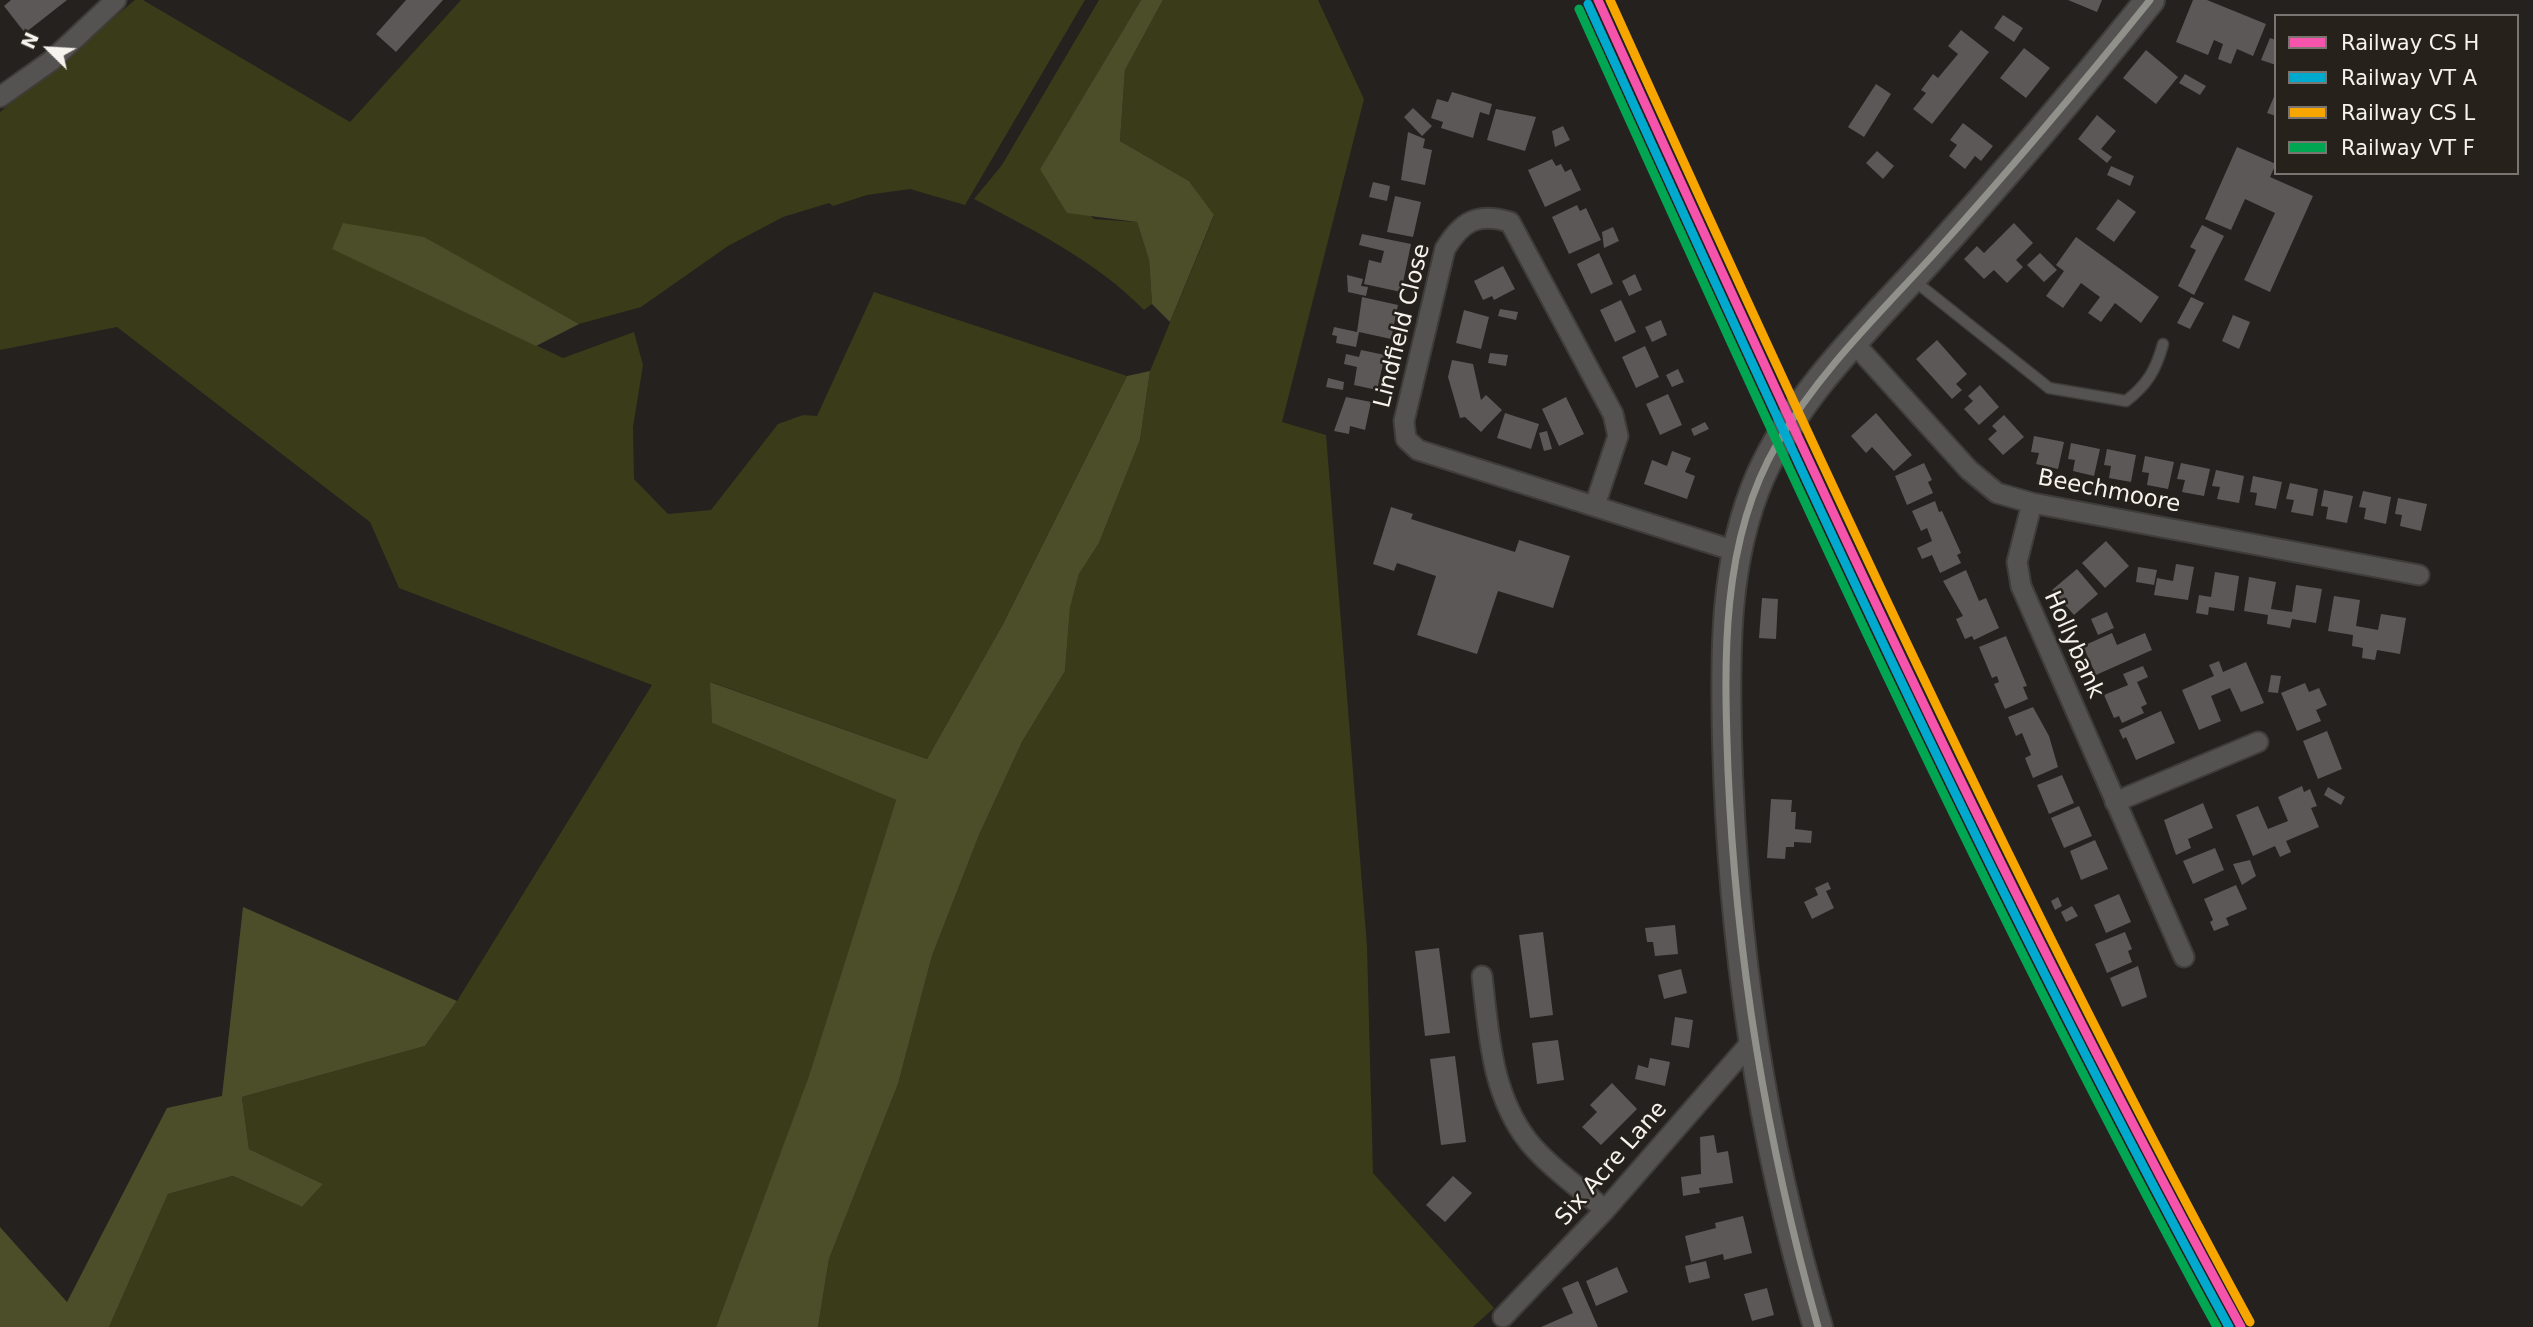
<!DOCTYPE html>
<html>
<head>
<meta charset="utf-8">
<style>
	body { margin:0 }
	#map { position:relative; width:2533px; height:1327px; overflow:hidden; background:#24211f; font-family:"DejaVu Sans",sans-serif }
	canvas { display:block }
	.legend { position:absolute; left:2274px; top:14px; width:245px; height:161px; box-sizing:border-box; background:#27211c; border:2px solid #7a7570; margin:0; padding:9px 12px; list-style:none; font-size:21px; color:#f6f2ee }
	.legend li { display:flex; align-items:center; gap:14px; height:35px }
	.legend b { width:35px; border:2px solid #7a7570 }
	.north { position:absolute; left:14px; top:14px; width:70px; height:70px; -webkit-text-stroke:5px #27211c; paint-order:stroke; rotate:294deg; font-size:19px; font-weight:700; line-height:28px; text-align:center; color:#f6f2ee }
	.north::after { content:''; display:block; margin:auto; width:24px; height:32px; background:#f6f2ee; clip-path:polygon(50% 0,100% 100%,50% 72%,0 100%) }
</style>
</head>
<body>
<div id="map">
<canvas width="2533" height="1327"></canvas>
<ul class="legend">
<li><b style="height:9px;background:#f653ac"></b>Railway CS H</li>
<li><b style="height:9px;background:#00a9ce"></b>Railway VT A</li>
<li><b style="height:9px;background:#f7a600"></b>Railway CS L</li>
<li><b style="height:9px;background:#00a651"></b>Railway VT F</li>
</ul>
<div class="north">N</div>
</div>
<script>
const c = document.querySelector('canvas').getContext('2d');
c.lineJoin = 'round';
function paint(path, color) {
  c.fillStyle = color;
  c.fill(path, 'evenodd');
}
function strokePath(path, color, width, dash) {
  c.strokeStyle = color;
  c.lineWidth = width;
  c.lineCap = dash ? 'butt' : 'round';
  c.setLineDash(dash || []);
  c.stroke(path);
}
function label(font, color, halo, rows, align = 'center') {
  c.font = font + ' "DejaVu Sans",sans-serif';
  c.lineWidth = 5;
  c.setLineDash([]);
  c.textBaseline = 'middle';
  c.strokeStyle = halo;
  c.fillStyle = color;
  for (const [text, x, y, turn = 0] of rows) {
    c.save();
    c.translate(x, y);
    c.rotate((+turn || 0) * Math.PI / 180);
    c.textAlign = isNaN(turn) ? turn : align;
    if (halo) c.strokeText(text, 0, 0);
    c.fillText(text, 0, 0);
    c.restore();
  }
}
const green = new Path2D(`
	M135,0H143L350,122L461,0H1085L965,205L910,189L867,195L833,206L829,203L783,217L728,246L641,307L579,324L416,236L333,249L563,358L634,332L643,365L633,427L634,479L668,514L711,510L778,424L803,415L817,416L874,292L1127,376L1003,624L927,759L711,682L712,723L896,800L809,1077L716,1327H109L168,1194L233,1176L302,1207L323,1184L249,1149L242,1097L425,1046L457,1001L652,685L399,588L370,522L117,327L0,350V112Z
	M1099,0H1141L1040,169L1094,219L1137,222L1149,260L1152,304L1144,310C1097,262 1034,230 974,199L1002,165Z
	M1163,0H1318L1364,99L1282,422L1326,435L1367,946L1373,1173L1494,1308L1473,1327H818L829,1259L898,1084L932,956L979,835L1022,742L1065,671L1070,608L1079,574L1099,543L1140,440L1150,371L1214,216L1189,181L1120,141L1125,70Z`);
const forest = new Path2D(`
	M1141,0H1163L1125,70L1120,141L1189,181L1214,215L1170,322L1152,304L1149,260L1137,222L1067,213L1040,169Z
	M343,223L424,237L579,324L536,346L332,249Z
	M1150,371L1140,440L1099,543L1079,574L1070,608L1065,671L1022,742L979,835L932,956L898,1084L829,1259L818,1327H716L809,1076L896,800L712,723L710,682L927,759L1003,624L1127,376Z
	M243,907L457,1001L425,1046L242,1097L249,1149L323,1184L302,1207L233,1176L168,1194L109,1327H0V1227L67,1302L167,1108L222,1096Z`);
const building = new Path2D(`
	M11,0H67L25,33L4,6Z
	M406,0H443L396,52L376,34Z
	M2068,0H2102L2097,12Z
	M2193,0H2207L2266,24L2253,56L2237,49L2231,64L2218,59L2223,44L2214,40L2208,55L2176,42Z
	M2003,15L2023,28L2014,42L1994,28Z
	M1961,30L1989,52L1932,124L1913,109L1926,93L1921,90L1933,74L1938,78L1958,54L1948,46Z
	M2270,38L2276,40V65L2261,60Z
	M2024,48L2050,68L2026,98L2000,78Z
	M2146,50L2178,77L2156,104L2123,78Z
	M2185,74L2206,86L2200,95L2179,83Z
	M1876,84L1891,94L1864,137L1848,127Z
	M1452,92L1492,104L1489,115L1480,112L1473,138L1441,128L1443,122L1431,118L1437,99L1448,102Z
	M2276,92V116L2267,113Z
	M1413,108L1432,126L1422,136L1404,117Z
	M1496,109L1536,117L1525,151L1487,140Z
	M2097,115L2116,131L2101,149L2112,157L2107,163L2078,139Z
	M1963,123L1993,146L1981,161L1975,156L1965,169L1949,156L1957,145L1950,140Z
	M1563,126L1570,140L1555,147L1552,131Z
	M1408,132L1425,139L1423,148L1432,150L1425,185L1401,180Z
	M2237,147L2276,164L2270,177L2313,196L2270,292L2244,280L2275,213L2245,199L2231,230L2205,219Z
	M1877,151L1894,166L1883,179L1866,163Z
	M1552,159L1556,166L1561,164L1565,172L1571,169L1581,190L1545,207L1528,170Z
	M2111,166L2134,176L2130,186L2107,175Z
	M1373,182L1390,186L1387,201L1369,197Z
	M1395,196L1421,202L1413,237L1387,232Z
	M2118,199L2136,212L2114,242L2096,229Z
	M1577,205L1580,211L1586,208L1601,240L1569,254L1552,217Z
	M2014,223L2033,243L2016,260L2023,267L2007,283L1994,270L1984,279L1964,259L1977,246L1984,253Z
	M2202,225L2224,236L2194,295L2178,286L2196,250L2190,247Z
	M1613,227L1619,241L1604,248L1602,232Z
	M1362,234L1411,244L1401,292L1364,284L1369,260L1381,263L1384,251L1359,245Z
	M2076,237L2159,297L2141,323L2115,303L2101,322L2088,313L2100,297L2081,283L2063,308L2046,296L2064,271L2056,265Z
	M1599,253L1613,284L1591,294L1577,264Z
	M2040,253L2057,270L2044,282L2027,265Z
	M1503,266L1515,289L1494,300L1492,296L1483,300L1474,281Z
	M1635,274L1642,290L1629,296L1622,281Z
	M1347,275L1363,279L1361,286L1368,287L1366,296L1348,292Z
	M1362,297L1398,305L1391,339L1359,332L1356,347L1336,343L1337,336L1332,335L1334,327L1357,332Z
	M2191,297L2204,303L2190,329L2177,323Z
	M1621,300L1636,332L1615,342L1600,310Z
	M1500,309L1518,312L1516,320L1498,316Z
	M1464,310L1489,317L1481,349L1456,343Z
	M2233,315L2250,322L2239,349L2222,341Z
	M1661,320L1667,335L1652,342L1645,327Z
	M1937,340L1967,374L1956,384L1962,390L1952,399L1916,359Z
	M1645,346L1659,377L1636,388L1622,357Z
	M1361,350L1385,355L1377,390L1354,385L1357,367L1344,364L1346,354L1359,357Z
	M1490,353L1508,355L1506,366L1488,363Z
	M1452,360L1473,364L1481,400L1486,395L1502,410L1481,432L1465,417L1460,418L1448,377Z
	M1678,369L1684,382L1672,387L1666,375Z
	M1328,378L1344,382L1343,390L1326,387Z
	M1980,385L1999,407L1979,425L1964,409L1973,401L1968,396Z
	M1668,394L1682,425L1660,435L1646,404Z
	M1346,397L1371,402L1365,430L1350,426L1349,434L1334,431Z
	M1566,397L1584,434L1559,446L1542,409Z
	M1505,413L1539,424L1531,449L1497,438Z
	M1876,413L1912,455L1894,471L1872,447L1866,453L1851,436Z
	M2004,415L2024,437L2003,455L1988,439L1997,431L1992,426Z
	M1705,422L1709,429L1694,436L1691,429Z
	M1547,431L1552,449L1544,451L1539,433Z
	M2034,436L2064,442L2058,469L2036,464L2039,453L2031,452Z
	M2071,443L2100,449L2094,476L2073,471L2075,460L2068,459Z
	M2107,449L2136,455L2131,482L2109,478L2111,466L2104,465Z
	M1672,451L1691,458L1685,472L1695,476L1687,499L1644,484L1652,460L1667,466Z
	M2145,456L2174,462L2168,489L2147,485L2149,473L2142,472Z
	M1924,463L1932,480L1928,482L1933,493L1907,505L1895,476Z
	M2181,463L2210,469L2204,496L2182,492L2185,480L2177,479Z
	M2216,470L2244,476L2239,503L2217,499L2220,487L2212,486Z
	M2253,476L2282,482L2276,509L2255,505L2257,493L2250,492Z
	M2290,483L2318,489L2313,516L2291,512L2294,500L2286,499Z
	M2324,490L2353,496L2347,523L2326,519L2328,507L2321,506Z
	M2363,491L2391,497L2386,524L2364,519L2366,508L2359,507Z
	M2398,498L2427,504L2421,531L2400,526L2402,515L2395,514Z
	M1935,501L1939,512L1942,511L1961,553L1957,555L1961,563L1940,573L1932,555L1922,559L1917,548L1932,541L1927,528L1921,531L1912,511Z
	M1391,507L1413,514L1411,519L1515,552L1519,540L1570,556L1553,608L1498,591L1477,654L1417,635L1436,576L1397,563L1394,571L1373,564Z
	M2106,541L2129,566L2105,588L2082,563Z
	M2176,564L2194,567L2188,600L2154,595L2157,578L2173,581Z
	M2138,567L2157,570L2154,585L2136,582Z
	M2077,569L2098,594L2074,615L2052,590Z
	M1966,570L1979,601L1986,598L1999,628L1974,640L1972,636L1965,639L1956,619L1963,616L1943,581Z
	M2215,572L2239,576L2234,611L2209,607L2208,615L2196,613L2199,595L2211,597Z
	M2249,577L2276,582L2271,609L2292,612L2296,585L2322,589L2316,623L2292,619L2290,628L2279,626L2267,624L2268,615L2244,611Z
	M2334,596L2360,600L2356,626L2378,630L2381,614L2406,618L2400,654L2377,650L2375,660L2362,658L2363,648L2352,646L2353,635L2328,631Z
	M1762,598L1778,599L1776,639L1759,638Z
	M2107,612L2114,628L2098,635L2091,619Z
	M2112,633L2117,645L2145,633L2152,650L2096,675L2083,646Z
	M2006,636L2027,686L2023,687L2028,699L2005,709L1994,684L1999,682L1997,676L1992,678L1979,647Z
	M2219,661L2223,672L2246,662L2264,703L2241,712L2230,688L2211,696L2221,721L2199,730L2182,690L2214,676L2209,665Z
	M2143,666L2148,677L2137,682L2147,704L2141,707L2144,713L2122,723L2119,716L2114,718L2104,695L2128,685L2123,674Z
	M2271,675L2281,676L2278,693L2268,692Z
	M2305,683L2309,692L2319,688L2327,705L2316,710L2321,721L2297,731L2281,693Z
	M2033,707L2049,736L2058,767L2033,778L2025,758L2031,755L2022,733L2016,736L2008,717Z
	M2161,711L2175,743L2136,760L2126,737L2123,739L2119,730Z
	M2327,731L2342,769L2318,779L2303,741Z
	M2062,775L2074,803L2049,814L2037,785Z
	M2302,786L2304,792L2310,789L2317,806L2311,808L2319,827L2286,841L2291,852L2280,857L2275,846L2253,856L2236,815L2258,806L2268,829L2288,821L2278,797Z
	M2328,787L2345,797L2341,805L2324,795Z
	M1771,799L1792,800L1791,812H1796L1795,829L1812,831L1811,843L1794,842V847H1786L1785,859L1767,858Z
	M2203,803L2213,828L2188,839L2191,848L2176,855L2164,820Z
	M2079,806L2092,836L2064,848L2051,818Z
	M2095,840L2108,869L2081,880L2070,851Z
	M2215,848L2224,870L2193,884L2183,861Z
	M2250,860L2256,876L2242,885L2233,864Z
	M1828,882L1831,889L1826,891L1834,908L1812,919L1804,902L1818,895L1815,888Z
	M2236,885L2247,909L2226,918L2229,925L2214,931L2210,922L2213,920L2204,899Z
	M2119,894L2131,922L2106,933L2094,905Z
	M2058,897L2062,906L2055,910L2051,901Z
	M2072,906L2078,916L2066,922L2061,912Z
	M1675,925L1678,954L1655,956L1653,942H1647L1645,928Z
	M1543,932L1553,1015L1530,1018L1519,935Z
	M2125,932L2132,949L2128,951L2132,962L2107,973L2095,944Z
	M1439,948L1450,1033L1425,1036L1415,951Z
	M2138,966L2147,997L2122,1007L2110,978Z
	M1681,969L1687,993L1664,999L1658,975Z
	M1675,1017L1693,1020L1689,1048L1671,1045Z
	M1558,1040L1564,1080L1537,1084L1532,1043Z
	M1455,1056L1466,1142L1441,1145L1430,1059Z
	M1650,1058L1670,1062L1665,1086L1635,1079L1638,1065L1648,1068Z
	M1612,1083L1637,1109L1601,1145L1582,1127L1597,1112L1590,1105Z
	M1714,1135L1717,1153L1728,1151L1733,1183L1699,1188L1700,1193L1683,1196L1681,1177L1701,1174L1700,1137Z
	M1453,1176L1472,1193L1445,1222L1426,1205Z
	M1743,1216L1752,1253L1724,1260L1723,1254L1691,1262L1685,1236L1716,1228L1715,1223Z
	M1706,1261L1710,1278L1689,1283L1685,1266Z
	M1617,1267L1628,1292L1596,1306L1586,1281Z
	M1578,1281L1598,1327H1541L1573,1313L1562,1288Z
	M1767,1288L1774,1315L1752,1321L1744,1294Z`);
const lane = new Path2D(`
	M1912,279L2049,388L2126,401C2147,385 2156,370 2163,344`);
const street = new Path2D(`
	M0,97L51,61L116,0
	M1853,342L1969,470L1997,493L2032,503L2419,575
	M2032,503L2017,562L2021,586L2184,957
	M1595,505L1618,436L1613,414L1510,222C1478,212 1462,221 1445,249L1404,421L1406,439L1418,450L1735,551
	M2115,802L2258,742
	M1482,976C1489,1034 1491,1093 1528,1141C1549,1167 1580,1188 1605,1210
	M1503,1317L1605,1210L1754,1039`);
const secondary = new Path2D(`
	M1818,1327C1761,1137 1732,938 1727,740C1725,651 1724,560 1760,477C1798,391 1871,324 1933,255C2008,172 2080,87 2150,0`);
const bus1 = new Path2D(`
	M1818,1327C1767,1144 1736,960 1728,770C1724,661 1720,542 1777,444C1818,373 1878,315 1933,255C2008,172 2080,87 2150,0`);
const rail1 = new Path2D(`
	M1598,0C1801,448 2005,895 2241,1327`);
const rail2 = new Path2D(`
	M1588,4C1791,451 1994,896 2229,1327`);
const rail3 = new Path2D(`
	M1610,0C1812,446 2016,891 2250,1322`);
const rail4 = new Path2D(`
	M1579,9C1781,454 1983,898 2217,1327`);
const streetNames = [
	["Lindfield Close",1403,326,-76],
	["Beechmoore",2109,492,11],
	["Hollybank",2073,645,66],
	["Six Acre Lane",1612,1164,-49]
];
paint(green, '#3a3b19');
paint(forest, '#4c4d29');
paint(building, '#5c5857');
strokePath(lane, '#3f3d3a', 13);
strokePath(street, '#3f3d3a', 23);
strokePath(secondary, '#3f3d3a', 32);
strokePath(lane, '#555351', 10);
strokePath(street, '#555351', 19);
strokePath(secondary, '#555351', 28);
strokePath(bus1, '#91918c', 7);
strokePath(rail1, '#f653ac', 9);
strokePath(rail2, '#00a9ce', 9);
strokePath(rail3, '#f7a600', 9);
strokePath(rail4, '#00a651', 9);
label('23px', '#f6f2ee', '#27211c', streetNames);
</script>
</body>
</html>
